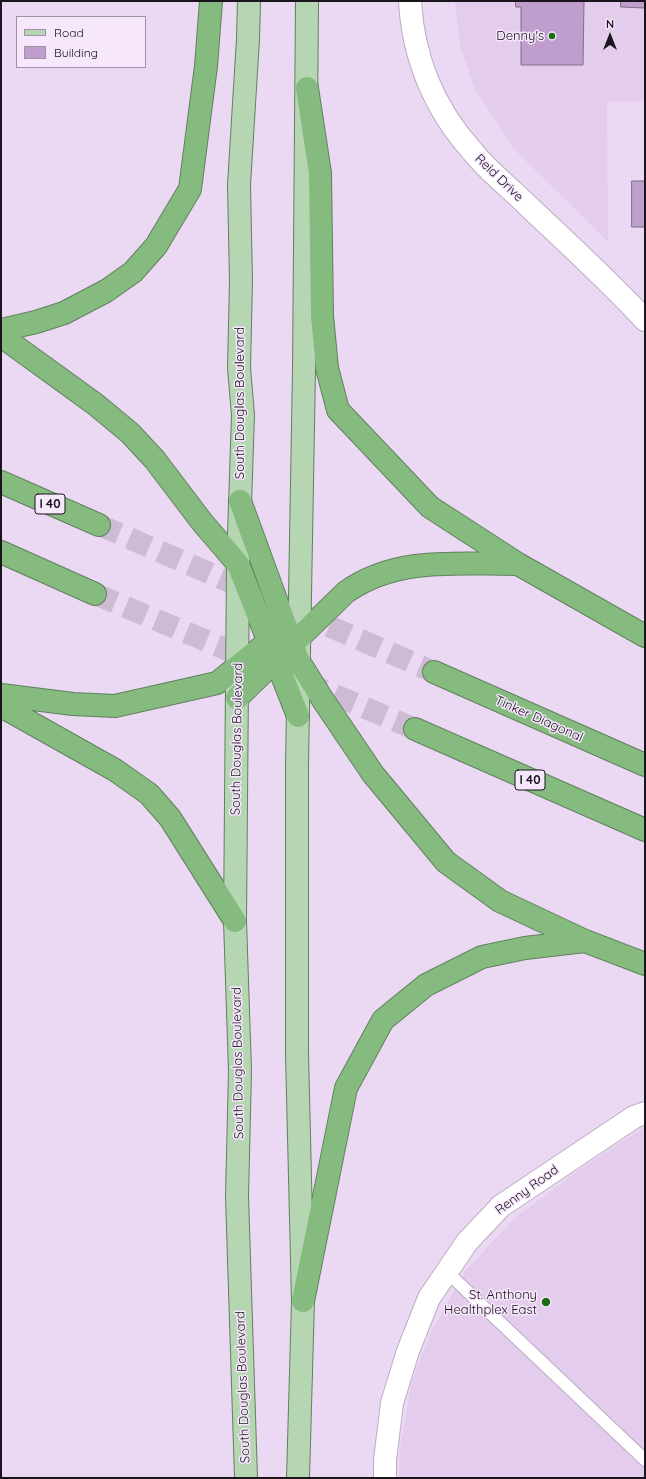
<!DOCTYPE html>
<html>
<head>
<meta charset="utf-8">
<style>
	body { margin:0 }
	#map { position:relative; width:646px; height:1479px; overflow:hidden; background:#ebd9f3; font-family:Quicksand,sans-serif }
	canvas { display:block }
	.frame { position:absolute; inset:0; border:2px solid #1a141c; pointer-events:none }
	.legend { position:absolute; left:16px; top:16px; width:130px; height:52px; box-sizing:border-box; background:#f6e7fc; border:1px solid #9e93a2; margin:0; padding:5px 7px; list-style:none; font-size:12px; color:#1a141c }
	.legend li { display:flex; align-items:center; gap:8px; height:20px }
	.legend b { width:20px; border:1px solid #9e93a2 }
	.north { position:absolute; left:590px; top:16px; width:40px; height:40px; -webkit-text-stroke:3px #f6e7fc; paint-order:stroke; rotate:0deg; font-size:11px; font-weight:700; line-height:16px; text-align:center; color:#1a141c }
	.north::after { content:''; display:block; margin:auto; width:14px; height:18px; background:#1a141c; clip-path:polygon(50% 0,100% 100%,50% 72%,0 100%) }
</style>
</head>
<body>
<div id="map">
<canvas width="646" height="1479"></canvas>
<div class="frame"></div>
<ul class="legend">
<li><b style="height:5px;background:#b6d6b3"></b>Road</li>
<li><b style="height:11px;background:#bf9dcc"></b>Building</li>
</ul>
<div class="north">N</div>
</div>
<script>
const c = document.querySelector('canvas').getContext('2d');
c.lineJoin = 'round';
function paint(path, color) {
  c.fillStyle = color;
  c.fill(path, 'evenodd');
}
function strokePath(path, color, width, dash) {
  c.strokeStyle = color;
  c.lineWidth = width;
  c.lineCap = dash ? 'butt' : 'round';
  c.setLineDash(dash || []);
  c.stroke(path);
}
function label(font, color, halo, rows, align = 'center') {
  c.font = font + ' Quicksand,sans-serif';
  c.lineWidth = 3;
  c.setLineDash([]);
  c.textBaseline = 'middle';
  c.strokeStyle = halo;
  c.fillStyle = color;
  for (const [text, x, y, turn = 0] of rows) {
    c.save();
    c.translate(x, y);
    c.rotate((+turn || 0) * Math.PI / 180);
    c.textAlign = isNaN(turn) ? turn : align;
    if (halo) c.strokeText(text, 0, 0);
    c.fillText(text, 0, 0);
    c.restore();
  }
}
const built = new Path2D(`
	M455,1H645V101L607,102L608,242L513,148L475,89L460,46Z
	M645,1127V1478H399L400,1447L412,1381L430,1334L465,1271L516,1217L579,1170Z`);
const building = new Path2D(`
	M516,1H584L583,65H521V7H516Z
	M621,1H645V8L621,7Z
	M632,181H645V227H632Z`);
const highwayTunnel = new Path2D(`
	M99,525L255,593
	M95,594L254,661
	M299,613L434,672
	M304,682L415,729`);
const lane = new Path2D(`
	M447,1272L645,1460`);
const street = new Path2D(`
	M410,1C413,58 435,110 473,152C488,171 508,186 525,203C566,242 607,279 645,320
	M385,1478V1460L392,1403L408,1351L429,1298L467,1242L501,1206L634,1117L645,1113`);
const primary = new Path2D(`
	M246,1478L237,1196L240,1071L235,921L238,564L243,415L239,368L241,281L239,185L248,39L249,1
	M298,1478L303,1301L297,1054V765L304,369L307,1`);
const highway = new Path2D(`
	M307,88L320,173L322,316L327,368L338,410L430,507L518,564L645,636
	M1,330L36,322L64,313L106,291L133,272L156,246L190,189L206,66L211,1
	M1,336L95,404L130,433L155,460L202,522L238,564L298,716
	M1,482L99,525
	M240,501L298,660L323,700L373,774L446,862L500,901L585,941L645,964
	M1,552L95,594
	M434,672L645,765
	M1,695L73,704L115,706L217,683L279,633
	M237,698L346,592C397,556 459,564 518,564
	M1,706L115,770L149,794L170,818L235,921
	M415,729L645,830
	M303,1301L346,1088L383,1020L426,985L482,957L525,948L585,941`);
const markers = [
	[552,36,4,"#1b6c12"],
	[546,1302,5,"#1b6c12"]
];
const shields = [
	[50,504,30],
	[530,780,30]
];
const shieldNames = [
	["I 40",50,504],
	["I 40",530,780]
];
const poiNames = [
	["Denny's",544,36],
	["St. Anthony",537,1295],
	["Healthplex East",537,1310]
];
const streetNames = [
	["Reid Drive",499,178,44],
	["South Douglas Boulevard",240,403,-90],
	["Tinker Diagonal",539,719,24],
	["South Douglas Boulevard",237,739,-89],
	["South Douglas Boulevard",238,1063,-91],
	["Renny Road",527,1190,-36],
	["South Douglas Boulevard",243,1387,-92]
];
paint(built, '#e3ccec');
paint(building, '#bf9dcc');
strokePath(building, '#7f6f86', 1);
strokePath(highwayTunnel, '#ccbbd3', 22, [22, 11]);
strokePath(lane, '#beacc5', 14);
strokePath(street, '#beacc5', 24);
strokePath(primary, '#60815d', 24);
strokePath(highway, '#60815d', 24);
strokePath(lane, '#fff', 12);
strokePath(street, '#fff', 22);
strokePath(primary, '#b6d6b3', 22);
strokePath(highway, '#86bb80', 22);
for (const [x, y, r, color] of markers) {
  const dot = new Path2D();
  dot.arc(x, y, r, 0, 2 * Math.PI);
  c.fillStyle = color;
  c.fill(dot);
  strokePath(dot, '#f6e7fc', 1.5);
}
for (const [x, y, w] of shields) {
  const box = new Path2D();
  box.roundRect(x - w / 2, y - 10, w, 20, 3);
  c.fillStyle = '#f6e7fc';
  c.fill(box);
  strokePath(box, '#1a141c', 1);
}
label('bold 12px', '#1a141c', null, shieldNames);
label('13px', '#1a141c', '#f6e7fc', poiNames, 'right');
label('13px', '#1a141c', '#f6e7fc', streetNames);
</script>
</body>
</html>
